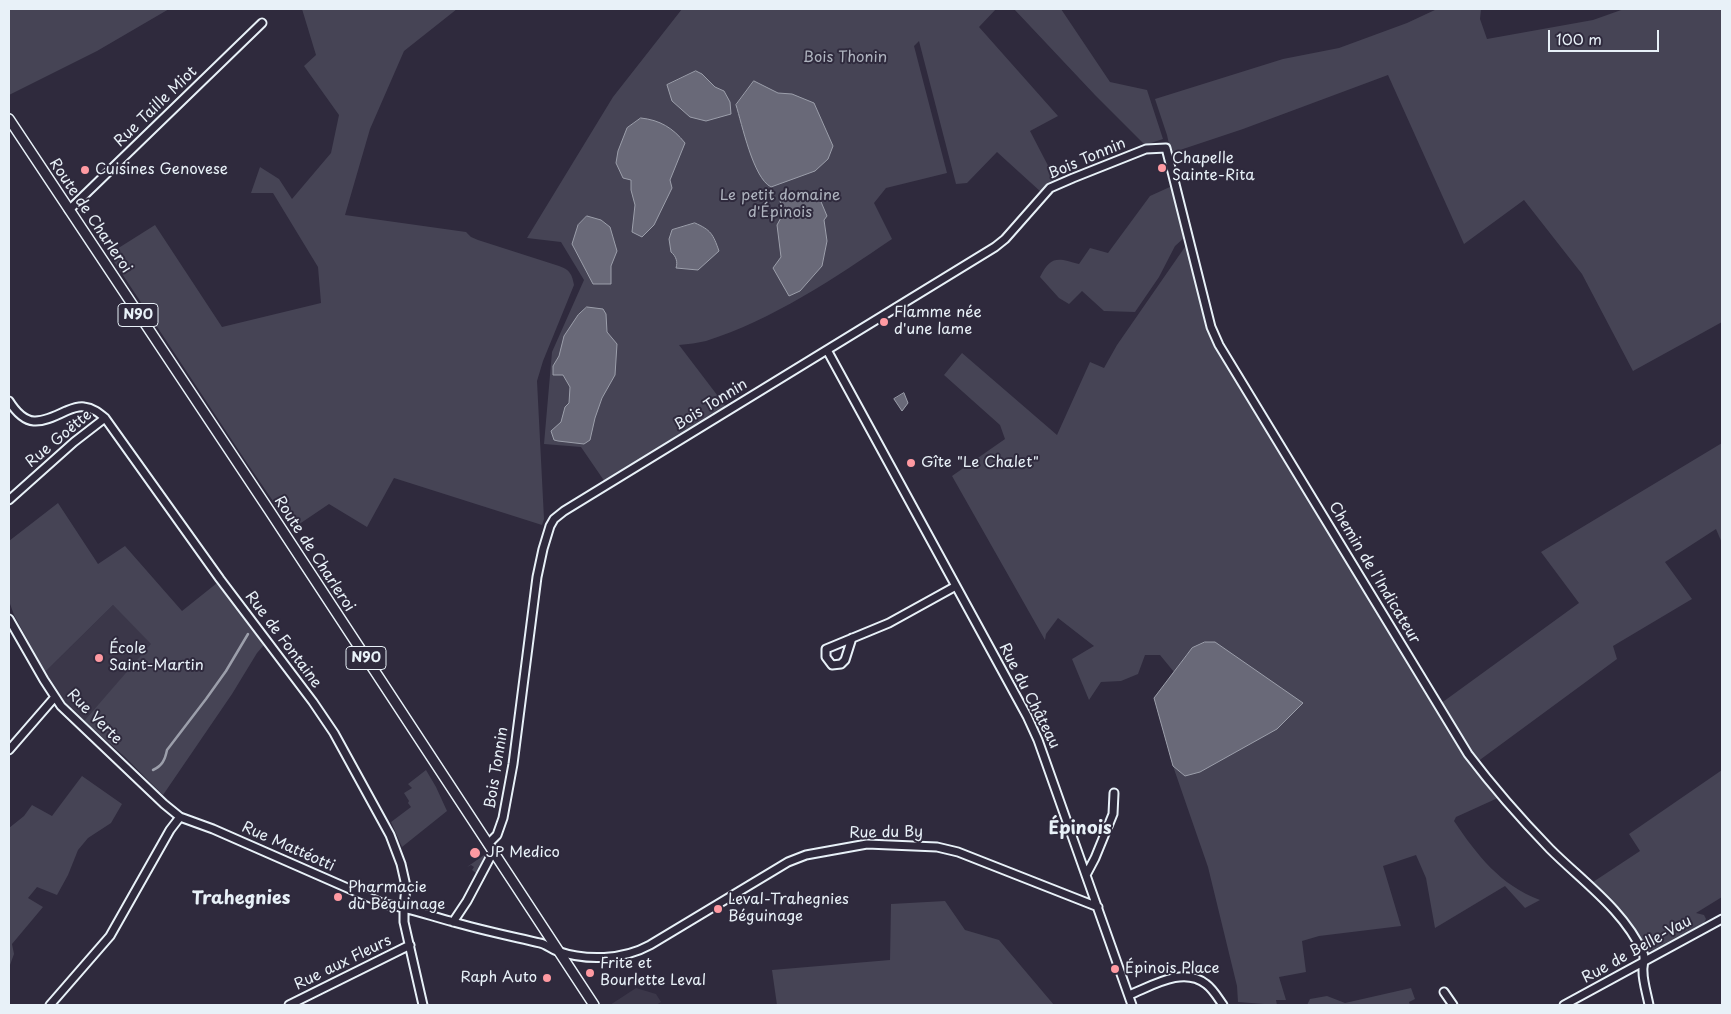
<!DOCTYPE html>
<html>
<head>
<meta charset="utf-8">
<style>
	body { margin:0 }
	#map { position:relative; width:1731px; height:1014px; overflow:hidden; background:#2f2a3d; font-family:"Playpen Sans",sans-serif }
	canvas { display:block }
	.frame { position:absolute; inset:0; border:10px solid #e8f1f8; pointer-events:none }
	.scale { position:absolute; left:1548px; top:30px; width:111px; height:22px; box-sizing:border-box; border:2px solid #e8f1f8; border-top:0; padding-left:6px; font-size:15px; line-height:18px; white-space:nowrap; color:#e8f1f8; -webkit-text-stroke:4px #2f2a3d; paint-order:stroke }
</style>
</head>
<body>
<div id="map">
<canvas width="1731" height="1014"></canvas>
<div class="frame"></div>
<div class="scale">100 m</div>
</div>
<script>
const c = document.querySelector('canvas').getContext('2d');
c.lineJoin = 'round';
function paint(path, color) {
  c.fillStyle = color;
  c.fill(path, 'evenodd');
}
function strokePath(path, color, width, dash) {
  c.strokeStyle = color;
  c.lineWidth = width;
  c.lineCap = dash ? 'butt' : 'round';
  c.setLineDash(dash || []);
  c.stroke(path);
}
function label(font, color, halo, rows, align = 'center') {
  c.font = font + ' "Playpen Sans",sans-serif';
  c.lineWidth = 4;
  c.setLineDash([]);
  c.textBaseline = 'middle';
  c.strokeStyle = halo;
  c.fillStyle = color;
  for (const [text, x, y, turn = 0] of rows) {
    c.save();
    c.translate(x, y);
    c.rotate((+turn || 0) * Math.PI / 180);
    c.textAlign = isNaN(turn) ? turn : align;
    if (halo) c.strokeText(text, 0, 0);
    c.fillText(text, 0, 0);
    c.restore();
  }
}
const built = new Path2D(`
	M113,605L152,644L84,721L57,694L45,672Z
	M636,988L656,994L661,1002L656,1005H610Z`);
const green = new Path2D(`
	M9,9H169L97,51L9,95Z
	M302,9H457L404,51L370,129L345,215L466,232L471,237L478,240L559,266C570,270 572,274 574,285L543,361L537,381L544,519L542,525L394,478L367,527L329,504L292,529L245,460L109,254L155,225L222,327L321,303L318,267L273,193H251L260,167L279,179L292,199L331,153L339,115L304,66L316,55Z
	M682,9H996L979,27L1058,116L1030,131L1056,181L1041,192L997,152L967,183L956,184L919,41L914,46L947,173L886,188L874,203L892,239C835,278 772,320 706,341C698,343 688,344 679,345L727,408L605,482L581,447L544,444L552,352L584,280L561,242L527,238L613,97Z
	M1014,9H1061L1110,82L1147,90L1163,139L1145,145L1095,95Z
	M1437,9H1481L1480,19L1487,39L1593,20L1624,9H1722V322L1633,371L1582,274L1524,200L1464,244L1388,75L1243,129L1171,153L1167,135L1155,99L1283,59L1339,48L1407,23Z
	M1172,186L1185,237L1175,246L1159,277L1135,312L1104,311L1082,291L1069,304L1059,298L1040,277C1051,255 1058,258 1079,264L1090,248L1108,253L1150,196Z
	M1187,244L1211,338L1400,648L1500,797L1456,817L1454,821C1477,855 1500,885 1540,900L1525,908L1505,886L1435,928L1426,878L1416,855L1383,866L1401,926L1319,936L1302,941L1306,972L1279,977L1286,1000H1276L1277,1005L1238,1002L1237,986L1208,867L1173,766L1185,776L1216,642C1193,641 1186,655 1174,672L1160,655H1145L1138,674L1121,681L1101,682L1089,700L1072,659L1094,646L1058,618L1046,634L1045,640L952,476L1005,439L1000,425L944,375L962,353L1057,435L1090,362L1104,368L1117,345Z
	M1722,443V543L1716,529L1665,562L1692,599L1613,646L1617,659L1477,762L1440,704L1579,603L1541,552Z
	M58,503L98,564L125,546L182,611L217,583L264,645L257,653L232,694L163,795L125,757L84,721L151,644L113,605L45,672L14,615L9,601V541Z
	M426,770L436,787L447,811L402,847L391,822L411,807L408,803L409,801L404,793L412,788L408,784Z
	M1722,770V897L1696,913L1704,915L1706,919L1704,923L1655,950L1648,951L1641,945L1590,884L1640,851L1629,834Z
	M82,776L122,804L111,823L88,838L78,850L68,875L57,895L37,887L28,898L43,907L12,944L14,954L10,965L9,828L24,816L32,805L52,816Z
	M484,855V859L476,873L472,870L474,867L471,865L467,867Z
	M945,901L965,930L999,940L1054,1005H777L772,970L890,960L891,904Z
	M1411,988L1415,999L1409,1002L1410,1005H1307L1310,999L1327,996L1345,1003Z`);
const water = new Path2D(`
	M696,71L702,74L715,87L724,91L730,102L731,114L706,121L690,117L672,101L667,85Z
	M754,81L778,93L792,94L814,103L833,146L828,159L815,171L771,187C753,178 742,124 736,105Z
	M641,118C660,120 673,128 685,143L670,180L672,188L654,225L642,237L632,232L635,205L631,190V180L623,178L616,163L618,151L627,128Z
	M812,191L819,197L827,216L824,220L827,241L822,266L800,291L789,296L773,268L781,257L777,225L783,214L779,196L800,192L803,193L807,198Z
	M587,216L601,220L610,227L617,251L611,266V284H593L572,244L578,225Z
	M695,223C711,230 713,234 719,251L698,270L676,268C678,262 676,256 671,252L669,239L672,230Z
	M587,307L603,309L606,314L607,332L617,344L615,375L602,398L595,418L590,440L584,444L558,441L554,440L551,431L561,422L565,407L569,403L570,387L563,375H553V366L559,356L564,336L578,315Z
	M904,393L908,403L902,411L894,399Z
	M1205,642H1215L1303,703L1277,729L1200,772L1185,776L1173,766L1154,698L1192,648Z`);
const stream = new Path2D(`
	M153,770C162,766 165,760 167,750L206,699L226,671L248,634`);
const minor = new Path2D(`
	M69,210L262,23
	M827,350L1027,716L1038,740L1132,1005
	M9,401C26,428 39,424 66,411C71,409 78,406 84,407C93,408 99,413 105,418L220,579L313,702L334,733L390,835L401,864L406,886L404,908V922L423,1005
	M9,500L74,442L105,418
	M9,619L44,680L61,706L164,804L180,817L213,829L384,904C406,907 428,915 450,921C480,930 510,936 540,943C546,944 551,949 557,951C586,961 623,960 650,945L788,862L806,855L867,844L937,847L958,852L1098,907
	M852,638L845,660L841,664L832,665L826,657V649L889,623L956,586
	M9,750L55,697
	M488,844L497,835L503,818L513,764L537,577L543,549L550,526L554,519L564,511L995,247L1005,239L1050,188L1073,178L1146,149L1166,148L1211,327L1219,345L1468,754C1493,787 1521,819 1550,849C1582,881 1624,910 1643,953C1646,959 1642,965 1643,972C1643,982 1647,994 1649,1005
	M1086,875L1095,858L1113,814L1114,793
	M453,922L467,901L493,852
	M1444,992L1453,1005
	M1129,995C1152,986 1183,966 1206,984C1213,989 1218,998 1223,1005
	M50,1005L110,936L170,830L180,817
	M289,1005L410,945
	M1564,1005L1722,919`);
const major = new Path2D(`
	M9,119L269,510L594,1005`);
const markers = [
	[1162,168,5,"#ff9aa2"],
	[85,170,5,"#ff9aa2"],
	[884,322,5,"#ff9aa2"],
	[911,463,5,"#ff9aa2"],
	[99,658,5,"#ff9aa2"],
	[475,853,6,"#ff9aa2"],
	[338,897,5,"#ff9aa2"],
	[718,909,5,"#ff9aa2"],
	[1115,969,5,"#ff9aa2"],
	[590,973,5,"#ff9aa2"],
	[547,978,5,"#ff9aa2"]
];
const shields = [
	[138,315,40],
	[366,658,40]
];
const shieldNames = [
	["N90",138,315],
	["N90",366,658]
];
const parkNames = [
	["Bois Thonin",845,58],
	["Le petit domaine",780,196],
	["d'Épinois",780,213]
];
const streetNames = [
	["Rue Taille Miot",156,107,-44],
	["Bois Tonnin",1087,159,-23],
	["Route de Charleroi",90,216,56],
	["Bois Tonnin",711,405,-32],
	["Rue Goëtte",59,439,-40],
	["Route de Charleroi",314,554,57],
	["Chemin de l'Indicateur",1374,573,59],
	["Rue de Fontaine",283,640,53],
	["Rue du Château",1029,696,63],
	["Rue Verte",94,717,45],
	["Bois Tonnin",497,768,-81],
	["Rue du By",886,833,-1],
	["Rue Mattéotti",288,847,24],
	["Rue de Belle-Vau",1637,950,-29],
	["Rue aux Fleurs",343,963,-26]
];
const poiNames = [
	["Chapelle",1172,159],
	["Sainte-Rita",1172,176],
	["Cuisines Genovese",95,170],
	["Flamme née",894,313],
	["d'une lame",894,330],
	["Gîte \"Le Chalet\"",921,463],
	["École",109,649],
	["Saint-Martin",109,666],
	["JP Medico",486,853],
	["Pharmacie",348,888],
	["du Béguinage",348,905],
	["Leval-Trahegnies",728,900],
	["Béguinage",728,917],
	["Frite et",600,964],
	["Bourlette Leval",600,981],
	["Épinois Place",1125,969],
	["Raph Auto",537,978,"right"]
];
const quarterNames = [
	["Épinois",1080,829],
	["Trahegnies",241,899]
];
paint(built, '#3b3749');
paint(green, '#464455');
paint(water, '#696978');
strokePath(water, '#9c9fab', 1);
strokePath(stream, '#9c9fab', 2.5);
strokePath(minor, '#e8f1f8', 11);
strokePath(major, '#e8f1f8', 12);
strokePath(minor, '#2f2a3d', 7);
strokePath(major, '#2f2a3d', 9);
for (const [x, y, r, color] of markers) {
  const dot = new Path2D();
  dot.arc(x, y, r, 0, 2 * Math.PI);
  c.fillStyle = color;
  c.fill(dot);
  strokePath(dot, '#2f2a3d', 2);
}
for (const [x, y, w] of shields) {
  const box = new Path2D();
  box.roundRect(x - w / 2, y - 11.5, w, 23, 4);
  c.fillStyle = '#2f2a3d';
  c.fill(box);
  strokePath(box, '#e8f1f8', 1);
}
label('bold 14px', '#e8f1f8', null, shieldNames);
label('15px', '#afb4bf', '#2f2a3d', parkNames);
label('15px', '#e8f1f8', '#2f2a3d', streetNames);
label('15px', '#e8f1f8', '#2f2a3d', poiNames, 'left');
label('bold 18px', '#e8f1f8', '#2f2a3d', quarterNames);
</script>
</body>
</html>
